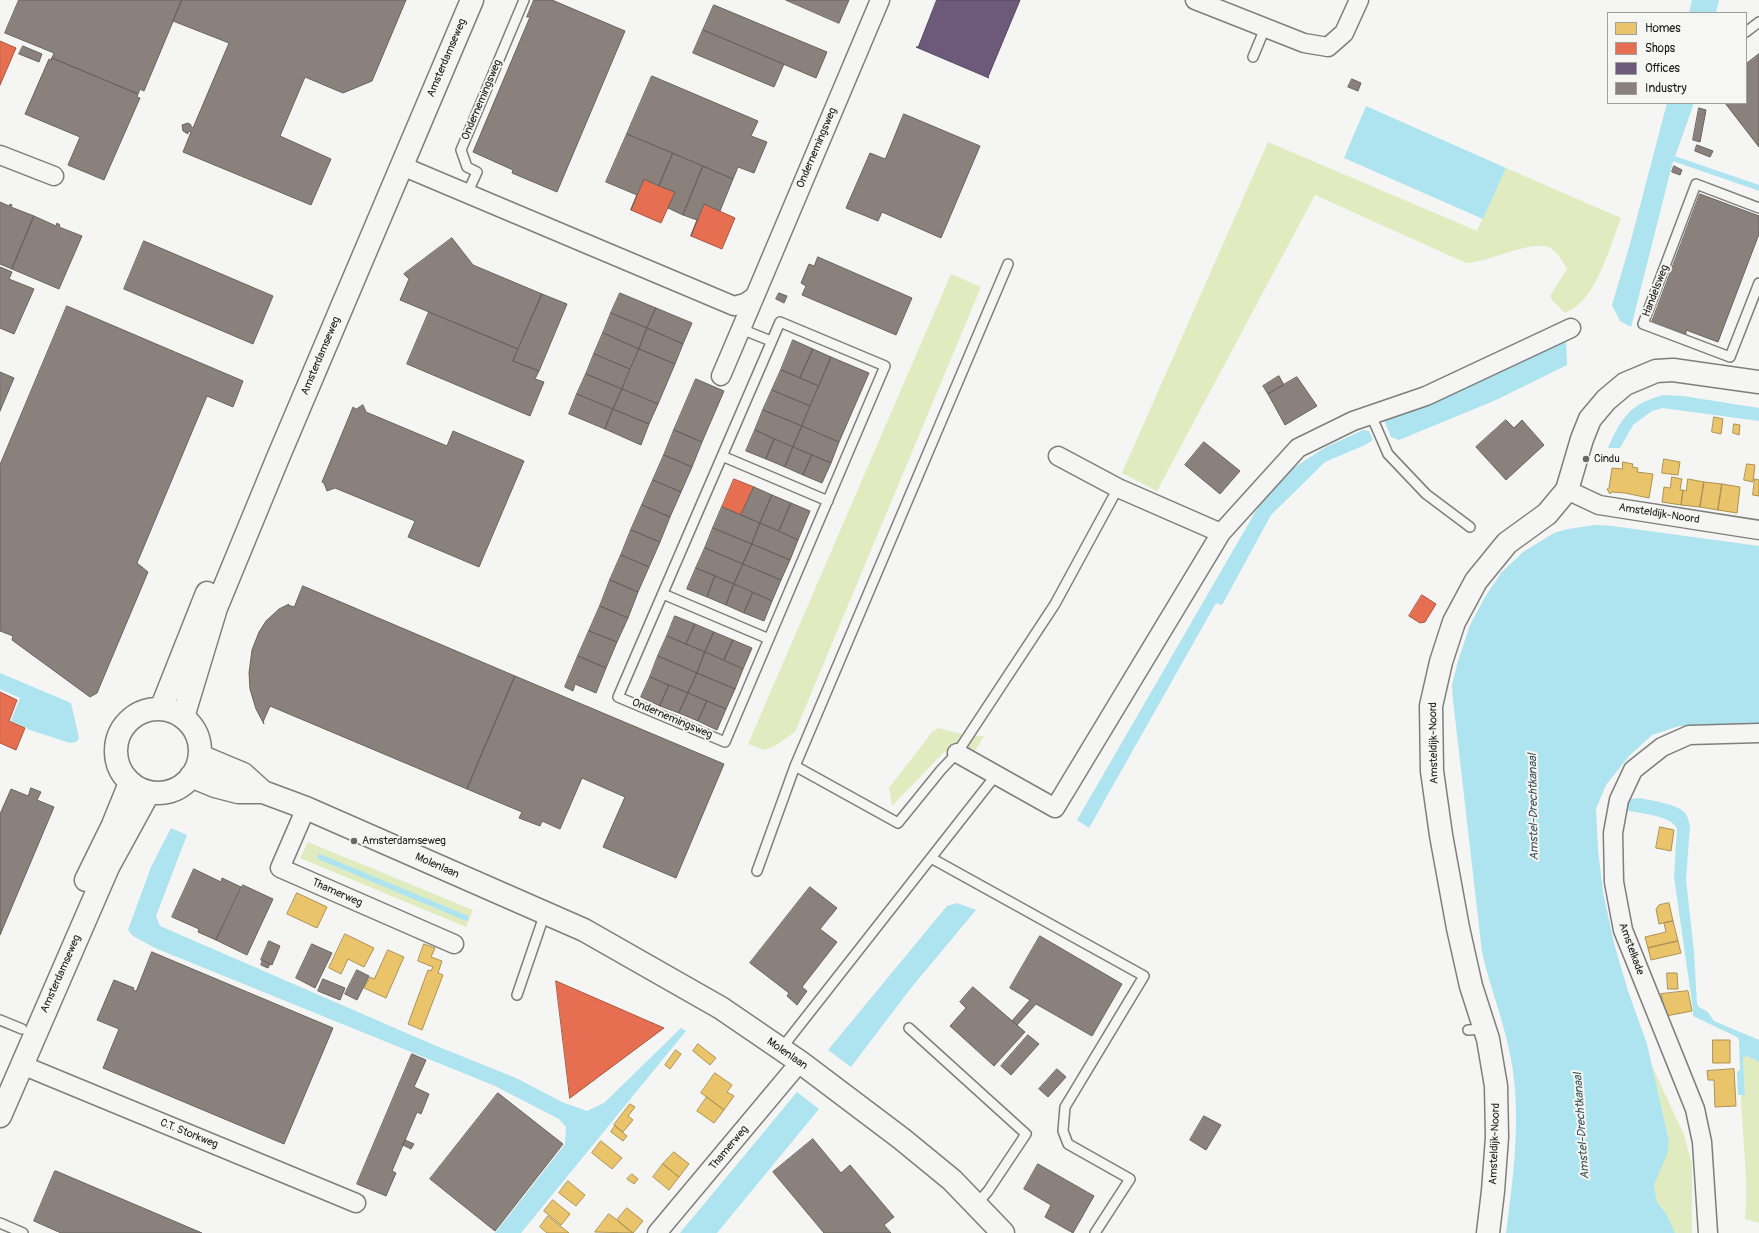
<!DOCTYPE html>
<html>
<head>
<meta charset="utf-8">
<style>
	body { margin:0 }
	#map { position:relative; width:1759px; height:1233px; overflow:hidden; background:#f5f5f3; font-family:Pangolin,sans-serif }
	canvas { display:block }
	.legend { position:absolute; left:1607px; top:12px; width:140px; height:92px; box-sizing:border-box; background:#f6f6f2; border:1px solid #9f9f9c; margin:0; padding:5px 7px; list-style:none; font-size:12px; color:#1c1c1c }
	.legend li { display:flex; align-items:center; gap:8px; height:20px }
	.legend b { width:20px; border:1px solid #9f9f9c }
</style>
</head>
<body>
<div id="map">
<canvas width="1759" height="1233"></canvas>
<ul class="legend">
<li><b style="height:11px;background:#e9c46a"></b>Homes</li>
<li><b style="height:11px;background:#e76f51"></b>Shops</li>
<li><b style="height:11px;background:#6d597a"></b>Offices</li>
<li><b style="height:11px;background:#8a817c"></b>Industry</li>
</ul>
</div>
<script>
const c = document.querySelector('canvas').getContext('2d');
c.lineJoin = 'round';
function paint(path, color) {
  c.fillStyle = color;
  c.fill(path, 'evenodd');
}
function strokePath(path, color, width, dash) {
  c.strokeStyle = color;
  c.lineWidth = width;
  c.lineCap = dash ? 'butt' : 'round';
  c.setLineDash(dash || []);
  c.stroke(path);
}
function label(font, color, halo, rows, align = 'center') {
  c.font = font + ' Pangolin,sans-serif';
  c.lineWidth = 4;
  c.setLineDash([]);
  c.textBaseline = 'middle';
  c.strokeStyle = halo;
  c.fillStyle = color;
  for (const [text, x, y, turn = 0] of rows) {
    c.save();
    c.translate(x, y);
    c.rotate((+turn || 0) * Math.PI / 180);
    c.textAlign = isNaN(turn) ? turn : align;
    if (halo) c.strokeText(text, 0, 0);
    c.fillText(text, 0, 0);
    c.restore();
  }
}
const green = new Path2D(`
	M1268,142L1477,231L1506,168L1621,218C1612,241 1600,283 1583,300C1578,306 1572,309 1565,313L1553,301L1550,296L1567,269C1563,263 1558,253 1552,249C1536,237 1488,263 1466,263L1315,195L1157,491L1122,473Z
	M951,274L981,287L795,732L775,746L764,750L748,744Z
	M938,728L969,736H984L972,756L954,752H944L892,806L889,788L932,732Z
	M308,842L473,910L466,927L300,858Z
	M1747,1056L1759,1062V1223L1745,1219C1749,1178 1742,1136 1741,1095L1745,1094L1743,1058Z
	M1652,1066L1684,1135L1692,1164V1233H1675L1667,1215L1657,1202L1654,1185L1669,1141Z`);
const water = new Path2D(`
	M1692,0H1719L1716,13H1689Z
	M1667,103H1694L1672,165L1631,327L1620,321L1612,305L1630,244Z
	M1366,106L1506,168L1483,219L1344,158Z
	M1566,337L1567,365L1496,400L1399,440L1391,437L1384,420Z
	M1663,395L1683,396L1759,408V421L1663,408L1652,411L1633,425L1620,448H1608C1621,418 1630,404 1663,395Z
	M1363,430L1369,431L1373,440L1365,445L1325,462L1271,515L1222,605L1216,603L1089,828L1077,820L1264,497L1293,468L1326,447Z
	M1595,525L1612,526L1759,546V727L1679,726L1652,735L1629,756L1606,785L1596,809L1598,849L1603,892L1614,943L1628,991L1647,1044L1669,1141L1667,1154L1654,1185L1657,1202L1667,1215L1675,1233H1506C1514,1172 1523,1106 1508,1045C1501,1014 1489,983 1482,952L1453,700L1452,685L1458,661L1470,625L1485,597L1501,573L1523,552L1554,533L1568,529Z
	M0,673L71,703L79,738L76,742L70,743L27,729V728L11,721L20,698L0,689Z
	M1640,798C1652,801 1679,804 1686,814C1688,817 1689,823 1690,826L1686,880L1694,952L1697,1004L1699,1007L1708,1012L1714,1021L1759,1040V1062L1747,1056L1743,1058L1745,1095H1738L1737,1072L1740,1070L1739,1040L1737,1037L1693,1016V1010L1674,877L1677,828C1669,815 1643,814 1629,811L1625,806L1626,802L1631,799Z
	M171,828L187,835L156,916L160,926L434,1045L516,1078L562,1102L587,1111L604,1103L681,1028L686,1031L521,1233H495L565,1144L566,1127L559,1119L495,1086L155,948L133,936L128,930L151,867Z
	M957,903L976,910L911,988L851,1067L828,1050L947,906Z
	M797,1092L819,1109L717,1233H680Z`);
const homes = new Path2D(`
	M1714,417L1723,419L1721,434L1712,432Z
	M1734,424L1740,425L1739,435L1733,433Z
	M1664,459L1680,462L1678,475L1662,473Z
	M1623,462L1633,464L1632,467L1638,468L1637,472L1653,474L1649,498L1625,493L1612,492L1610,494L1607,489L1609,488L1612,468L1622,469Z
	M1747,464L1755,465L1753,482L1744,480Z
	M1672,477L1682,479L1680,490H1683L1681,505L1662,502L1664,487L1670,488Z
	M1688,479L1704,482L1700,507L1681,505L1683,490L1686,491Z
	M1755,479L1759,480V496L1753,495Z
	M1704,482L1722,484L1718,510L1700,507Z
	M1722,484L1740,487L1737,513L1718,510Z
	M1660,827L1674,830L1671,851L1656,848Z
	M297,893L327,907L317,928L287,914Z
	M1669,903L1673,921L1659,924L1656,909L1659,905Z
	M1673,921L1678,941L1648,948L1645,937L1666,932L1664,923Z
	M345,934L374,948L364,967L348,959L341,974L329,968Z
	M1678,941L1681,953L1651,960L1648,948Z
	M424,944L435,948L431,957L442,961L438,973L443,975L422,1030L408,1024L428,970L431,971L433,967L418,961Z
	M388,950L404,957L386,998L364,988L370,977L374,979Z
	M1667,973H1677L1678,989H1668Z
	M1688,991L1692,1011L1666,1016L1661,994Z
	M1713,1040H1730V1063H1713Z
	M698,1044L716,1058L710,1065L693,1051Z
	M676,1050L681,1054L670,1069L665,1065Z
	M1734,1069L1736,1106L1715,1107L1714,1080H1708L1707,1071Z
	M715,1073L732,1085L727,1092L734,1096L724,1110L701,1093Z
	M707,1097L724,1110L714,1123L697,1111Z
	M630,1104L635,1107L628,1116L633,1120L623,1132L614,1125Z
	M615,1126L627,1136L623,1141L611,1132Z
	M601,1141L622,1158L612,1169L592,1153Z
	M674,1152L689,1164L679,1177L663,1164Z
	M663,1164L679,1177L669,1190L653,1177Z
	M632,1174L638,1179L634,1184L627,1179Z
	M568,1181L585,1195L576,1206L559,1193Z
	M553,1200L570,1214L561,1225L544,1211Z
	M627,1208L643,1221L633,1233L617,1220Z
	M609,1214L617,1220L632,1233L595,1232Z
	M548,1216L569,1233H547L540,1227Z`);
const shops = new Path2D(`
	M0,41L16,48L0,85Z
	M644,179L675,192L661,223L631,210Z
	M704,204L735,218L722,249L691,236Z
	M734,479L754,487L741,515L722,507Z
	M1422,595L1436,604L1425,622L1420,623L1409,616Z
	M0,692L17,700L9,721L25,728L16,750L0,743Z
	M556,981L664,1028L570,1098Z`);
const offices = new Path2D(`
	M937,0H1020L988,77L989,78L916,47H918Z`);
const industry = new Path2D(`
	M19,0H182L144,91L140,89L138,94L52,58L54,53L5,33Z
	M182,0H406L372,81L343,93L305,77L280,136L331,159L311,205L183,152L191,132L188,131V134L183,131L182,125L188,123L191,125V127L193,128L229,43L173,21Z
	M534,0H552L625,31L557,192L512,173L513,170L473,152L530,17H527Z
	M786,0H849L839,23Z
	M714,5L827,52L816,78L703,30Z
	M703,30L784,64L774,87L693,53Z
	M23,46L42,54L39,62L19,54Z
	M1759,54V147L1725,103H1746V64Z
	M52,58L138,94L137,97L140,98L104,180L68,165L80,137L25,114L49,59L51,60Z
	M652,76L758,121L751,136L767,142L754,173L738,167L733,179L627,134Z
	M1352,79L1361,83L1358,91L1348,87Z
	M1699,108L1706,110L1700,142L1693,140Z
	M904,114L980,146L941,238L882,212L878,221L846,208L870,153L885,159Z
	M627,134L673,153L659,186L644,179L631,210L637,195L606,182Z
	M1697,145L1713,151L1710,157L1695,151Z
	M673,153L703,166L683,215L668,208L675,192L659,186Z
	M703,166L733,179L720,211L704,204L691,236L697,220L683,215Z
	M1674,166L1682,170L1680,175L1672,172Z
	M1700,194L1759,216V234L1718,342L1686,330V334L1652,322Z
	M0,202L9,206L10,204L12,205L11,207L34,216L12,269L0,264Z
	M34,216L56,226L57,223L60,225L59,227L82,236L59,289L12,269Z
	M452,238L473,265L542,294L518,349L400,300L409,279L404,274Z
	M144,241L273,296L253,344L124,289Z
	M818,257L912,298L896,335L802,295L806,286L801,283L809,264L814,266Z
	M0,267L12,272L9,279L34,289L14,334L0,328Z
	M620,293L656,308L647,328L611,313Z
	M779,293L787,296L784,303L776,299Z
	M542,294L567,304L539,371L513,361Z
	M67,306L243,381L233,407L207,396L137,563L148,572L97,693L90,697L12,640L13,636L0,631V465Z
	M656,308L692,323L683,344L647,328Z
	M429,312L518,349L513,361L539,371L535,379L544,382L530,416L407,364Z
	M611,313L647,328L639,349L603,333Z
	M647,328L683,344L675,364L639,349Z
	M603,333L639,349L630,369L594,354Z
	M793,340L813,349L800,378L781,370Z
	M639,349L675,364L658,404L622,389Z
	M813,349L831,357L819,386L800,378Z
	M594,354L630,369L622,389L586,374Z
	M831,357L869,373L839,442L802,426Z
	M781,370L819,386L810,406L772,390Z
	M0,372L14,378L0,411Z
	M586,374L622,389L613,409L577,394Z
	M1279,376L1284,385L1268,394L1263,386Z
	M1297,377L1317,406L1285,425L1268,394Z
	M696,379L724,391L702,442L674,430Z
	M622,389L658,404L649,424L613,409Z
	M772,390L810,406L802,426L763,410Z
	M577,394L613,409L605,429L569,414Z
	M363,405L366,412L447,446L453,431L524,461L479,567L408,537L415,521L335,488L327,491L324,483L322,482L353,407L356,409Z
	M613,409L649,424L641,445L605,429Z
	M763,410L802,426L793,447L755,430Z
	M1506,420L1514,428L1522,420L1544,445L1506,480L1476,447Z
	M802,426L839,442L831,463L793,447Z
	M674,430L702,442L692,467L664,455Z
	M755,430L774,439L766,459L746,451Z
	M774,439L793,447L785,467L766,459Z
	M1204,442L1240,471L1220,494L1185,465Z
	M793,447L812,455L803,475L785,467Z
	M664,455L692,467L681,492L653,480Z
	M812,455L831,463L822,483L803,475Z
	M653,480L681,492L670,517L642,505Z
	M754,487L772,495L760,523L741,515Z
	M772,495L791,503L779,531L760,523Z
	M791,503L810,511L798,540L779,531Z
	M642,505L670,517L660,542L631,530Z
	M722,507L760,523L752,544L713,528Z
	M760,523L798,540L790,560L752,544Z
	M713,528L752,544L743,564L705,548Z
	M631,530L660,542L649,567L621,555Z
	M752,544L790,560L781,580L743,564Z
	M705,548L743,564L734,584L696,568Z
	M621,555L649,567L638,592L610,580Z
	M743,564L781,580L772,601L734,584Z
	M696,568L715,576L707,597L687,589Z
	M715,576L734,584L726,605L707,597Z
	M610,580L638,592L628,618L600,606Z
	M734,584L753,592L744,613L726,605Z
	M303,586L515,676L467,789L270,706L263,722L264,724L256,709L250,689L249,673L252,650L259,632L266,621L279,609L289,604L288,605L294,607Z
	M753,592L772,601L764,621L744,613Z
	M600,606L628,618L617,642L589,631Z
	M675,616L695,624L686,644L667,636Z
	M695,624L714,632L705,652L686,644Z
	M589,631L617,642L606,668L578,656Z
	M714,632L733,640L724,660L705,652Z
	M667,636L705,652L697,673L658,656Z
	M733,640L752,648L743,669L724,660Z
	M705,652L743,669L735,689L697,673Z
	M578,656L606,668L596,693L575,684L573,691L565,687Z
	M658,656L697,673L688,693L650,677Z
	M697,673L735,689L726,709L688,693Z
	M515,676L724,764L676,878L603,847L625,797L582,778L560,829L542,821L540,826L519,818L522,812L467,789Z
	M650,677L669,685L660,706L641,697Z
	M669,685L688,693L679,713L660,706Z
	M688,693L707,701L698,721L679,713Z
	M707,701L726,709L717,730L698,721Z
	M31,788L41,792L37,800L54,807L0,935V814L11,789L28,796Z
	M194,869L221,882L222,878L241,887L216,940L198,932L199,929L172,917Z
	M243,885L273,899L247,955L216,940Z
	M810,887L837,908L820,929L837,942L802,987L807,991L797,1005L787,996L789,993L750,963Z
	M1040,936L1122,984L1092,1036L1036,1004L1017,1025L1012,1021L1030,1000L1010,988Z
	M269,941L280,946L272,965L261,960Z
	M312,944L332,953L315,988L296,978Z
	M152,952L333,1028L284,1144L103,1068L119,1029L97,1020L114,980L134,988L133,990L136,991Z
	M263,960L270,964L268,968L261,965Z
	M357,970L369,976L357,1000L345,994Z
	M323,979L345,988L340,1000L318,991Z
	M973,987L1025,1032L994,1066L950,1026L966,1008L960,1002Z
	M1028,1035L1039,1044L1011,1075L1001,1066Z
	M412,1054L426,1060L414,1087L429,1094L421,1114L417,1112L392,1171L396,1173L386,1196L357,1184Z
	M1057,1069L1066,1077L1048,1097L1039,1089Z
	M498,1093L563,1144L495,1231L430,1179Z
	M1204,1116L1221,1125L1206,1150L1190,1140Z
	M813,1139L841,1173L850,1165L894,1217L884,1225L891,1233H824L773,1172Z
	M405,1140L414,1144L411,1149L403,1145Z
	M1038,1164L1094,1196L1073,1233L1045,1217L1051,1205L1024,1189Z
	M55,1171H56L202,1233H61L34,1221Z`);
const stream = new Path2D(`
	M1675,159L1759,188
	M320,857L466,918`);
const lane = new Path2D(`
	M1746,32L1759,22
	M1253,57L1265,28
	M467,194L477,172L467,167L461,150L524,0
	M1759,208L1696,184L1643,324L1730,357L1759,283
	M780,322L885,366L725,742L618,697Z
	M741,329L771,341
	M1371,415L1388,454L1426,494L1470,527
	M722,456L828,501
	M663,594L769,639
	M795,766L898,823L941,770L957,753L1055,604L1118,488
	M931,858L1144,976L1065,1107L1063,1131L1068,1144L1130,1179L1095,1233
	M757,871L795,766L1008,264
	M517,995L545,913
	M0,1020L22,1029
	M909,1028L1026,1134L988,1191L976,1205
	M1468,1030L1485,1029
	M781,1049L996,775
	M0,1223L23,1233`);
const street = new Path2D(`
	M1195,0L1304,43L1328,47L1344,33L1359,0
	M0,155L54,176
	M402,166L734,306L745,303L755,296L880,0
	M721,376L755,296
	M1058,456L1118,488L1221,533
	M1567,490L1599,505L1759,530
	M957,753L1055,808L1221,533L1298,448L1353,421L1426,396L1571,328
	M306,808L280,868L454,944
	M22,1065L356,1203
	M657,1233L800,1062
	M1708,1233L1702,1142L1695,1109L1623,930L1614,882L1613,833L1619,800L1633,770L1662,747L1689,735L1759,733`);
const secondary = new Path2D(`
	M161,709L207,593
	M116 751a42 42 0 1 1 84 0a42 42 0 1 1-84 0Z
	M183,717L216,608L277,460L472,0
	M200,756L243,774L263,792
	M191,776L215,786L238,792H263L306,808L584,930L721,1008L800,1062L902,1139L952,1180L1003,1233
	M86,880L113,825L130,783
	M0,1116L108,867L149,792
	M1488,1233L1493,1191L1497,1137L1496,1086L1488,1039L1471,986L1458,928L1441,835L1432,771L1431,706L1441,662L1454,622L1476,581L1507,543L1547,514L1567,490L1582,439L1590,419L1606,400L1625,384L1656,371L1673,370L1759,382`);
const markers = [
	[1586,459,4,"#686867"],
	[354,841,4,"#686867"]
];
const streetNames = [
	["Amsterdamseweg",447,58,-67],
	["Ondernemingsweg",482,100,-67],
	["Ondernemingsweg",817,148,-67],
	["Handelsweg",1656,291,-69],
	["Amsterdamseweg",321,356,-67],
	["Amsteldijk-Noord",1659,514,9],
	["Ondernemingsweg",672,719,23],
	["Amsteldijk-Noord",1434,743,-91],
	["Molenlaan",437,866,24],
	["Thamerweg",337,893,24],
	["Amstelkade",1631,949,70],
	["Amsterdamseweg",61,974,-66],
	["Molenlaan",787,1054,35],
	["C.T. Storkweg",189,1134,22],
	["Amsteldijk-Noord",1495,1144,-88],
	["Thamerweg",729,1148,-50]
];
const poiNames = [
	["Cindu",1594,459],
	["Amsterdamseweg",362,841]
];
const waterNames = [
	["Amstel-Drechtkanaal",1534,807,-91],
	["Amstel-Drechtkanaal",1582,1126,-94]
];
paint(green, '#e1ebc0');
paint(water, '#ade4ef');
paint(homes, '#e9c46a');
strokePath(homes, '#ac9253', 1);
paint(shops, '#e76f51');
strokePath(shops, '#aa5641', 1);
paint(offices, '#6d597a');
strokePath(offices, '#55475e', 1);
paint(industry, '#8a817c');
strokePath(industry, '#69635f', 1);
strokePath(stream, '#ade4ef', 5.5);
strokePath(lane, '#7e7e7d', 12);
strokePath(street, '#7e7e7d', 21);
strokePath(secondary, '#7e7e7d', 25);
strokePath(lane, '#f5f5f3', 9);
strokePath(street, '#f5f5f3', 18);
strokePath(secondary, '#f5f5f3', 22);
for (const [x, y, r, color] of markers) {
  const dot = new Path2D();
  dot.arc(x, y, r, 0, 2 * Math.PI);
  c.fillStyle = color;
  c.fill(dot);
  strokePath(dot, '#f6f6f2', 1.5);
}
label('11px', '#1c1c1c', '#f6f6f2', streetNames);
label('11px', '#1c1c1c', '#f6f6f2', poiNames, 'left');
label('italic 12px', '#3e565b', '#f6f6f2', waterNames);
</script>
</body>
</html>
